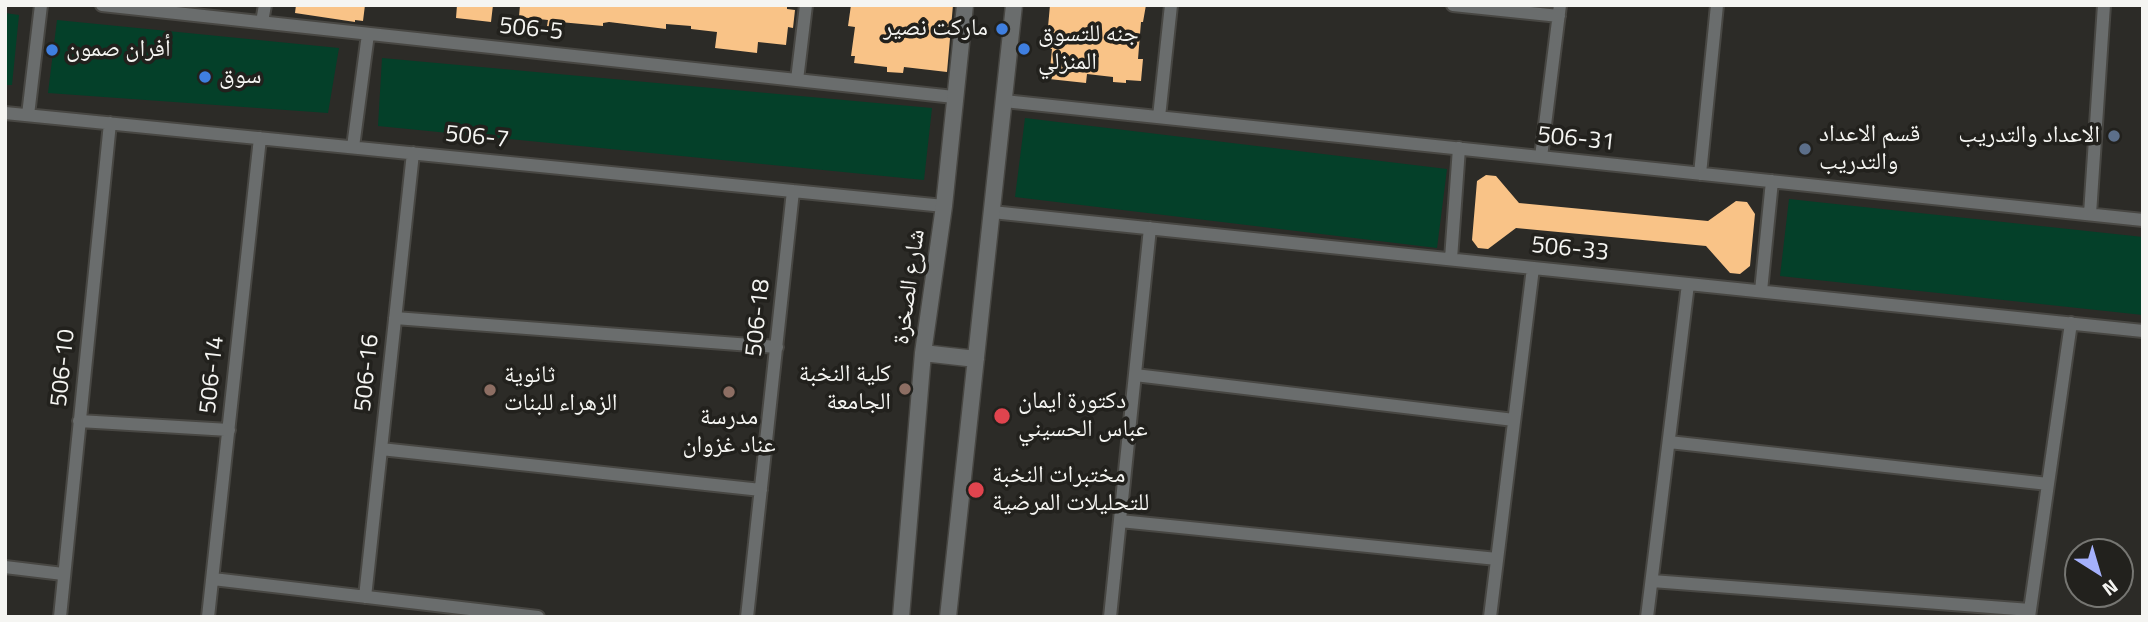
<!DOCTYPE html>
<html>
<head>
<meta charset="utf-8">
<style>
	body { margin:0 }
	#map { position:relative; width:2148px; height:622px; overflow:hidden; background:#2c2b27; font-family:"Titillium Web",sans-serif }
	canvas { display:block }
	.frame { position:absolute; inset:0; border:7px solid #f5f5f2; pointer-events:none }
	.north { position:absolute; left:2064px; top:538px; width:70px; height:70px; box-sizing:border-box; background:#22211d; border:2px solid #767672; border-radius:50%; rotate:143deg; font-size:19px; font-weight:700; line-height:28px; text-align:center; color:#f5f5f2 }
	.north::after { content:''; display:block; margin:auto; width:24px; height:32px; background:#a5b1fc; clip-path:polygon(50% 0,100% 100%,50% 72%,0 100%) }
</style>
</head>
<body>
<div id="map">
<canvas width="2148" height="622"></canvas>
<div class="frame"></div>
<div class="north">N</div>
</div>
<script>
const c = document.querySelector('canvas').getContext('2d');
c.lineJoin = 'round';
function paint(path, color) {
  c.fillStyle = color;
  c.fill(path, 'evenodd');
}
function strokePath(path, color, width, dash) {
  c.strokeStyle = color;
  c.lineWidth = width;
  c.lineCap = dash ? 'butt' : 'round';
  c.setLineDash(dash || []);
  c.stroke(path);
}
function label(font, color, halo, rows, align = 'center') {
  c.font = font + ' "Titillium Web","Noto Naskh Arabic",sans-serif';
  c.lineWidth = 7;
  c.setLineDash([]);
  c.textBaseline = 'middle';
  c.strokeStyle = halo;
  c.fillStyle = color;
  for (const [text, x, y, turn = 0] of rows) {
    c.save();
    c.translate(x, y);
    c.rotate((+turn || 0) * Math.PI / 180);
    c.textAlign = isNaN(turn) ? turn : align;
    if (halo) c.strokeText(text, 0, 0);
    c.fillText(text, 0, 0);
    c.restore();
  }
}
const green = new Path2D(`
	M5,13L19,15L12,85H5Z
	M57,20L339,48L328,113L48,93Z
	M382,58L932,108L924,180L378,126Z
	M1025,118L1447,169L1437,248L1015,197Z
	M1789,199L2143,237V315L1780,276Z`);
const building = new Path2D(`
	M296,5H365L363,21L355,20V22L295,13Z
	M457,5H493L491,22L456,18Z
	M520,5H787V9L795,10L793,28L788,27L786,45L758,42L757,53L715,48L717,32L691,29V26L666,24V29L609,22L603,23V26L560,22V28L547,26L548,20L519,17Z
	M851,5H953L947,72L904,67L903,73L887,72V67L854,63L855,56H851L855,27L848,26Z
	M1050,5H1146L1143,22H1141L1138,59H1143L1141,81L1126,80V83L1113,82V77L1087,74L1086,83L1049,79L1052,49H1046Z
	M1486,175L1496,176L1519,203L1708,221L1736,201L1747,202L1755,214L1750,266L1740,274L1730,273L1706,246L1516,228L1488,249L1478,248L1472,240L1477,181Z`);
const minor = new Path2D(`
	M102,5L954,97
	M1453,5L1559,16
	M262,22L265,5
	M797,80L806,5
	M1004,101L2143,220
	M5,113L944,206
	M28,115L41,5
	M1159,117L1171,5
	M353,147L368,34
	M1541,157L1560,5
	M1700,174L1717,5
	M992,212L2143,331
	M2090,214L2104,5
	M1451,259L1459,148
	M1761,291L1772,181
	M395,318L777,347
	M1135,375L1514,420
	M79,421L229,430
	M1669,442L2048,484
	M381,449L761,490
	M1120,521L1497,559
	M5,567L63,574
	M213,579L538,617
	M1652,581L2030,610
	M365,597L413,153
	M60,617L110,123
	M208,617L260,138
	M747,617L793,191
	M1110,617L1150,228
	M1490,617L1533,268
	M1647,617L1688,284
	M2029,617L2071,323`);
const tertiary = new Path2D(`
	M923,353L976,359
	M901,617L923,353L944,206L965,5
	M948,617L1014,5`);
const markers = [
	[1002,29,7,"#3f7fe0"],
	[1024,49,7,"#3f7fe0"],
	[52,50,7,"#3f7fe0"],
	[205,77,7,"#3f7fe0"],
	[2114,136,7,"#5c6f8a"],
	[1805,149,7,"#5c6f8a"],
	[905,389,7,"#8d6e63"],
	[490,390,7,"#8d6e63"],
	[729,392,7,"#8d6e63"],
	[1002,416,9,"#e0444e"],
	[976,490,9,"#e0444e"]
];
const poiNames = [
	["ماركت نصير",988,29,"right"],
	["جنه للتسوق",1038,35],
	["المنزلي",1038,63],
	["أفران صمون",66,50],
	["سوق",219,77],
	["قسم الاعداد",1819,135],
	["والتدريب",1819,163],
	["الاعداد والتدريب",2100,136,"right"],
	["كلية النخبة",891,375,"right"],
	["الجامعة",891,403,"right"],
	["ثانوية",504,376],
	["الزهراء للبنات",504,404],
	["دكتورة ايمان",1018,402],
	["عباس الحسيني",1018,430],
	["مدرسة",729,418,"center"],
	["عناد غزوان",729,446,"center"],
	["مختبرات النخبة",992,476],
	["للتحليلات المرضية",992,504]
];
const streetNames = [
	["506-5",531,30,6],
	["506-7",477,138,6],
	["506-31",1576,140,6],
	["506-33",1570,250,6],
	["شارع الصخرة",910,287,-82],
	["506-18",759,318,-84],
	["506-10",64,368,-84],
	["506-16",368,373,-84],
	["506-14",213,375,-84]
];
paint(green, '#044029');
paint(building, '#f9c387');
strokePath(minor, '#484743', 16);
strokePath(tertiary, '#484743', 19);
strokePath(minor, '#6a6d6d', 12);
strokePath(tertiary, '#6a6d6d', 16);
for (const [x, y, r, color] of markers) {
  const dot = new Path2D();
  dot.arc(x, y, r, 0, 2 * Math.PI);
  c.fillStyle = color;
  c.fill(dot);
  strokePath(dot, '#22211d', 2.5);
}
label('24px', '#f5f5f2', '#22211d', poiNames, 'left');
label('24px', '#f5f5f2', '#22211d', streetNames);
</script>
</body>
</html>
